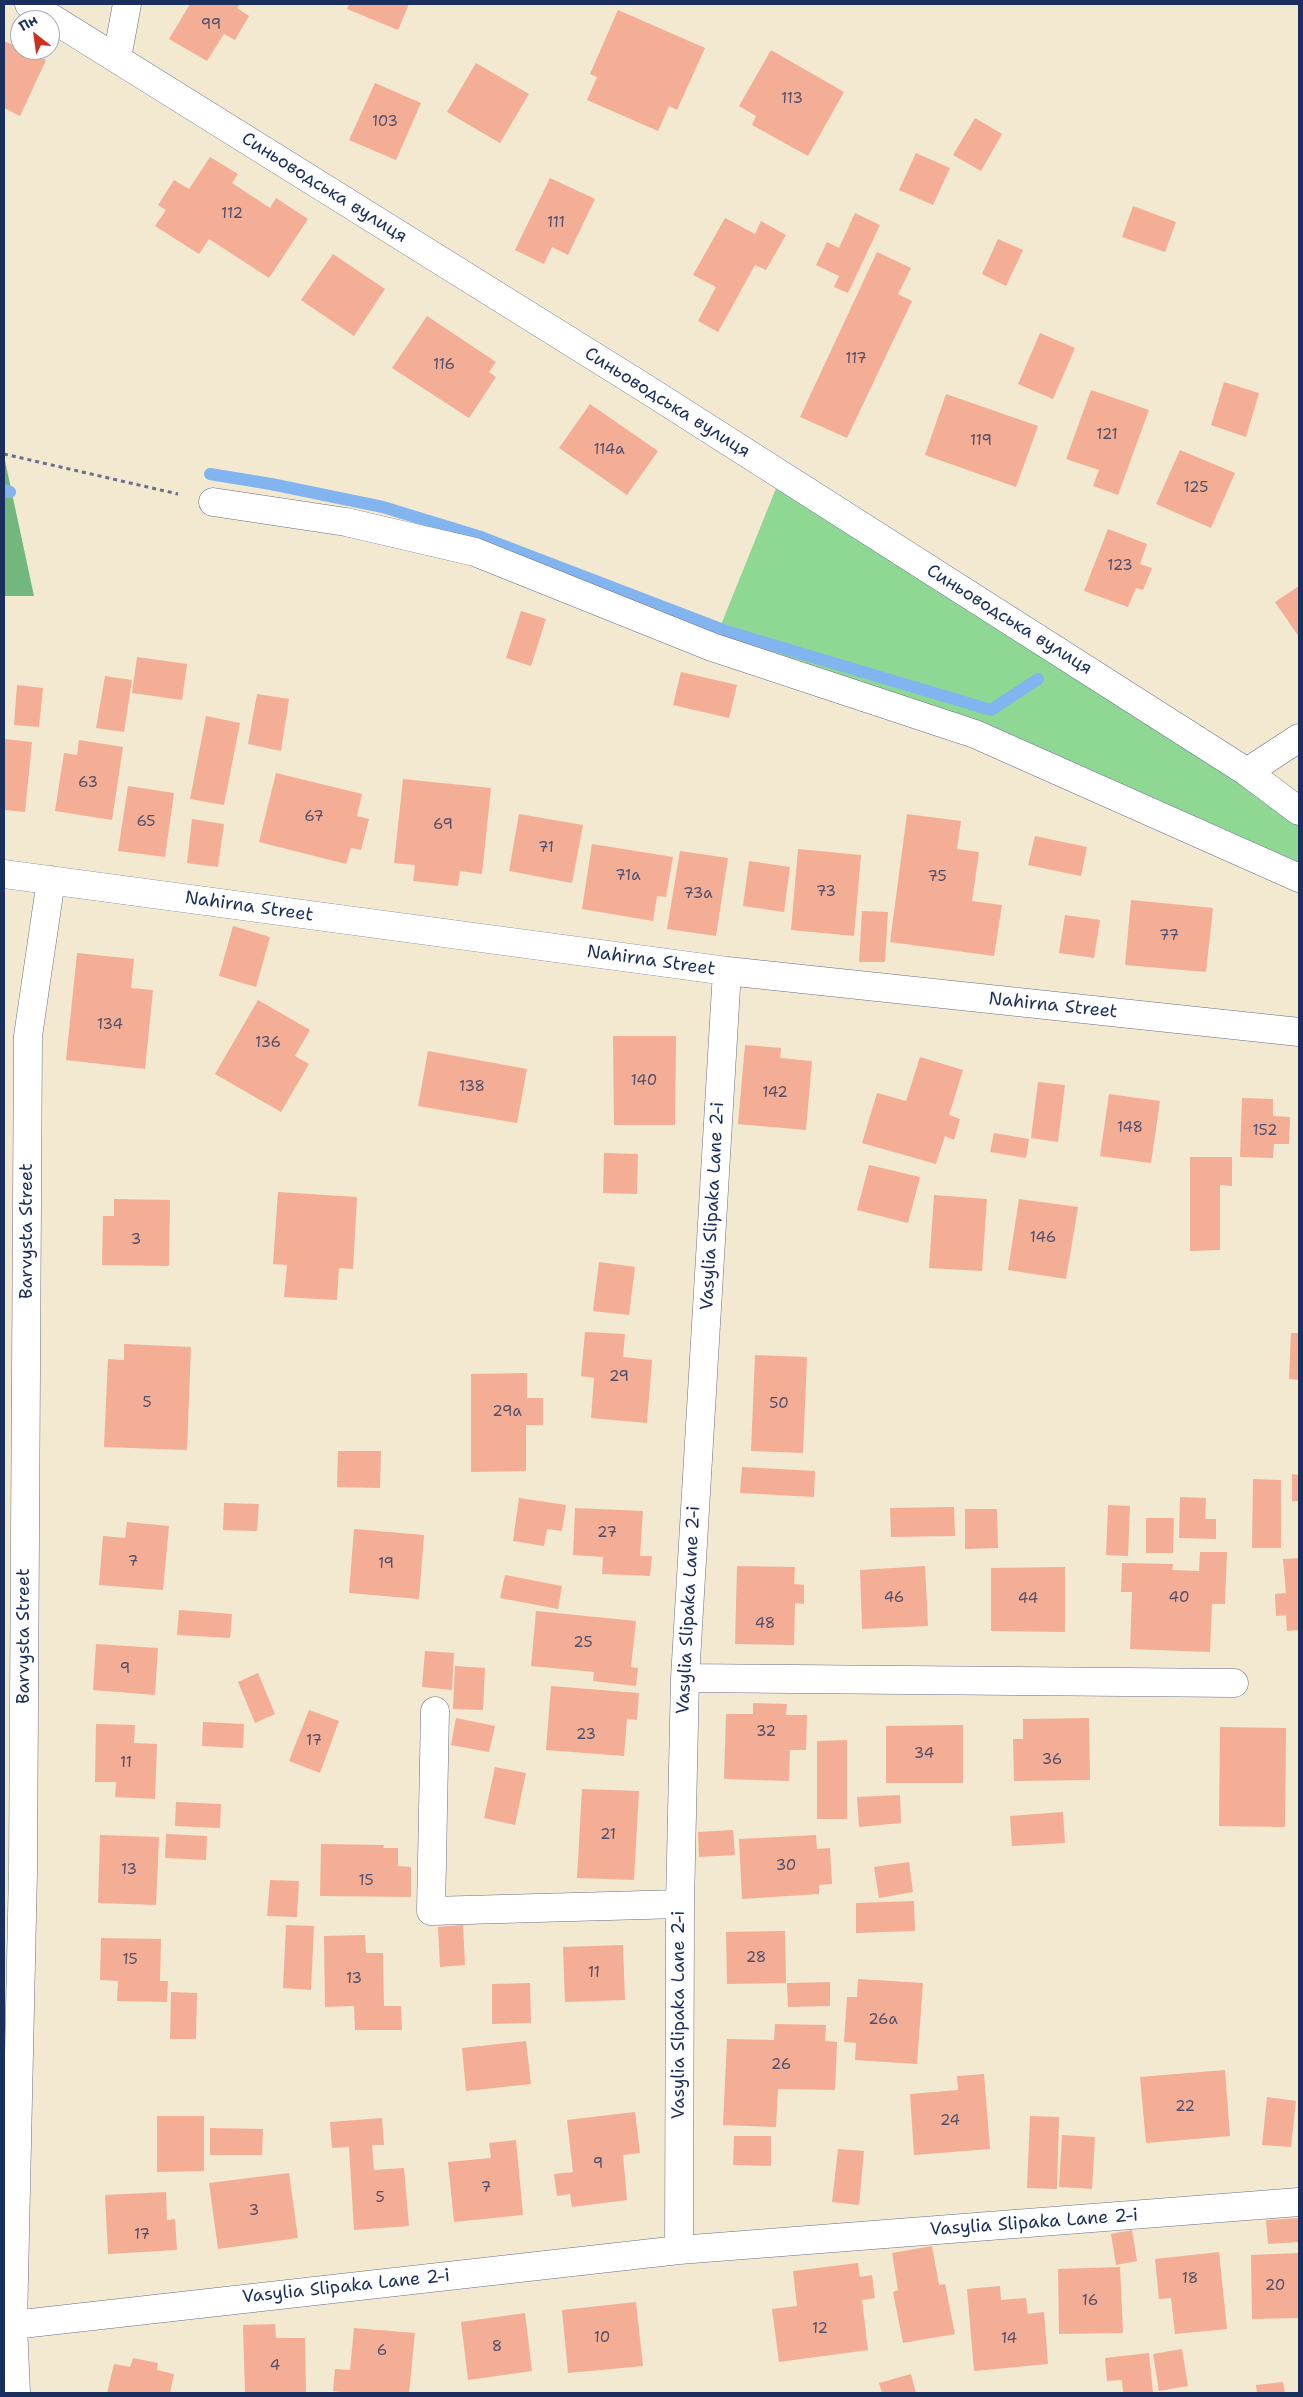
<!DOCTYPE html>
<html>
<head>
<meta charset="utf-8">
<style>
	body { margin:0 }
	#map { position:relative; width:1303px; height:2397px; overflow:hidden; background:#f3e8d0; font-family:"Shantell Sans",sans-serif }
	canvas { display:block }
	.frame { position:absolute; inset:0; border:5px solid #1b2f5e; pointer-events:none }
	.north { position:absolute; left:10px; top:10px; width:50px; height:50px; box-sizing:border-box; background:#fff; border:1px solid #a4acbf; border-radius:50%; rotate:330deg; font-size:14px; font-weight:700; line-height:20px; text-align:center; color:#1b2f5e }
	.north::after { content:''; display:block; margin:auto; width:18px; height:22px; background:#c8321e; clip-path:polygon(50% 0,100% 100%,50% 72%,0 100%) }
</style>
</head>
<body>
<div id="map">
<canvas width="1303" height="2397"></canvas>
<div class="frame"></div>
<div class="north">Пн</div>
</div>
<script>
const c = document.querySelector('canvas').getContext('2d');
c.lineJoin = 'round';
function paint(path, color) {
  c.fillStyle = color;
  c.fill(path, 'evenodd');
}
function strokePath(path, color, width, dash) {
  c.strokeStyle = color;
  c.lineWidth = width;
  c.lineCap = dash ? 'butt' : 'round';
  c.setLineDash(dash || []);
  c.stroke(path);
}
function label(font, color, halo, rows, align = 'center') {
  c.font = font + ' "Shantell Sans",sans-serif';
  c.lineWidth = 4;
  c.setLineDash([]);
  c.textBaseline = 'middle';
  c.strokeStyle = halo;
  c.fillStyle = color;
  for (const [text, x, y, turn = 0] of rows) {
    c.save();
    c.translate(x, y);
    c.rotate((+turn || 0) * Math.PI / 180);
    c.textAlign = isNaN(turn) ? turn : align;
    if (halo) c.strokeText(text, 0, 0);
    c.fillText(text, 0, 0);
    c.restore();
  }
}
const green = new Path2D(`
	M781,476L1299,811V878L975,734L712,647Z`);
const forest = new Path2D(`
	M4,456L34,596H4Z`);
const stream = new Path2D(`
	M210,474L271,484L383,507L481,537L729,632L991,710L1038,679
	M4,490L10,492`);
const building = new Path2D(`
	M190,4H240L237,8L249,16L235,40L224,34L207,61L169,39Z
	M349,4H409L398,30L347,9Z
	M618,10L705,48L677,110L669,106L658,131L587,100L597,77L590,74Z
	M4,41L46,60L20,116L4,108Z
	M771,50L844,92L808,156L752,125L756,116L739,106Z
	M476,63L529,94L500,143L447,112Z
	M375,83L421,103L396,160L349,140Z
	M975,118L1002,134L981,171L953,155Z
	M916,153L950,168L933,205L899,190Z
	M210,157L238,174L232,183L270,208L276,198L308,219L269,278L209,239L199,254L155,226L166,210L158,205L174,180L189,189Z
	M550,178L595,199L568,255L552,247L544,264L515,250Z
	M1133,206L1176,222L1165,252L1122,237Z
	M855,213L880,225L848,293L834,287L839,276L816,265L827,242L839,248Z
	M725,218L755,234L761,221L786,235L766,270L755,265L718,332L698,321L716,287L693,275Z
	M998,239L1023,250L1006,286L982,274Z
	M877,252L911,268L898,294L912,301L847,438L800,417Z
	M333,254L385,289L354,336L301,300Z
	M427,316L496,362L489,372L496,377L469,418L392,368Z
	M1040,333L1075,348L1053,399L1018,384Z
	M1224,382L1259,393L1246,437L1211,425Z
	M1091,390L1149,410L1118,495L1093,486L1099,470L1066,459Z
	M946,394L1038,426L1016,487L925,455Z
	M590,404L658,451L627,495L559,448Z
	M1180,450L1235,473L1211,528L1156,504Z
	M1108,529L1147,544L1140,564L1152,568L1143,590L1136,588L1128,607L1084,591Z
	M1299,586V637L1275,602Z
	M521,611L546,619L531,666L506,658Z
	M137,657L187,664L182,700L132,693Z
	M681,672L737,685L729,718L673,705Z
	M105,676L132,680L124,732L96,728Z
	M17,685L43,688L39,727L14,725Z
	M257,694L289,699L281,751L248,744Z
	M206,716L240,723L224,805L190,799Z
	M4,739L32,742L25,812L4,810Z
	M79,740L123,747L112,820L55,811L64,753L77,755Z
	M276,773L362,794L357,816L369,819L361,850L351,848L346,864L259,842Z
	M403,779L491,788L482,874L460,871L458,886L413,881L415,865L394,863Z
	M128,786L174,793L165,857L118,851Z
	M519,814L583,825L572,883L509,871Z
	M907,814L961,821L957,849L979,852L972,901L1002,905L994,956L890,942Z
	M192,819L224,824L218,867L187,863Z
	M1035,836L1087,847L1081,876L1028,865Z
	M592,844L673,857L666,897L657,896L653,921L582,909Z
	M798,849L861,855L854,936L791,930Z
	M680,851L728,858L716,936L667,929Z
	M749,861L790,867L784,912L743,906Z
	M1131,900L1213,908L1206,972L1125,965Z
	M862,911L888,912L885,962H859Z
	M1065,915L1100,920L1094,958L1059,953Z
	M233,926L270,937L256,987L219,976Z
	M77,953L134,959L131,988L153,990L145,1069L66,1060Z
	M258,1000L310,1030L295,1056L309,1064L281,1112L215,1074Z
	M613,1036H676L675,1125H614Z
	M745,1045L781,1048L780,1058L812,1061L806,1130L738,1124Z
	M428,1051L527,1069L517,1123L418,1106Z
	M920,1057L963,1070L949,1115L960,1119L954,1140L945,1136L936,1164L862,1143L877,1093L906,1101Z
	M1038,1082L1065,1085L1058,1142L1031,1138Z
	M1109,1094L1160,1101L1151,1163L1100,1156Z
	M1242,1098L1273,1099V1116L1290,1117L1289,1144H1274L1273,1158L1240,1157Z
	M994,1133L1029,1139L1026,1158L990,1152Z
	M604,1153L638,1154L637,1194L603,1193Z
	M1190,1157H1232V1186L1220,1185V1250L1190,1251Z
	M869,1165L920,1177L908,1223L857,1210Z
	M278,1192L357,1197L353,1269L339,1268L337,1300L284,1297L287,1265L273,1264Z
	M934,1195L987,1199L982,1271L929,1268Z
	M114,1199L170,1200L169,1266L102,1265L103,1216H114Z
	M1019,1199L1078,1207L1066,1279L1008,1270Z
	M599,1262L635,1267L629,1315L593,1311Z
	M585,1332L625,1334L623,1357L652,1360L647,1423L591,1418L594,1378L581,1376Z
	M1291,1333H1299V1380L1289,1379Z
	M124,1344L191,1347L187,1450L104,1447L108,1359L124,1360Z
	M755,1355L807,1357L803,1453L751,1451Z
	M527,1373V1398H543V1425H526V1471L471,1472V1374Z
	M338,1451H381L380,1488L337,1487Z
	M742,1467L815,1471L814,1497L740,1493Z
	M1292,1474L1299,1475V1501H1292Z
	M1253,1479L1281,1480V1548H1252Z
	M1180,1497L1206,1498L1205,1519H1216V1539L1179,1538Z
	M519,1498L566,1505L562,1531L547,1529L544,1546L513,1541Z
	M224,1503L259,1504L257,1531L223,1530Z
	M1108,1505L1130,1506L1128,1556L1106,1555Z
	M954,1507L955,1536L891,1537L890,1508Z
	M575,1508L643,1511L640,1556H652L650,1576L602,1574L603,1557L573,1555Z
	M965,1509H997L998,1548L965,1549Z
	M1146,1518H1174L1173,1553H1146Z
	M127,1522L169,1526L163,1590L99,1585L103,1536L125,1538Z
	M354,1529L424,1535L419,1599L349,1593Z
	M1200,1552H1227L1225,1604H1212L1210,1652L1130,1649L1132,1592H1121L1122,1563L1173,1564L1172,1570L1199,1571Z
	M1299,1558V1630L1287,1631L1286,1615L1276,1616L1275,1594L1286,1593L1283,1559Z
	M737,1566L795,1567L794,1584L804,1585V1604L795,1603L794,1645L735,1644Z
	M925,1566L928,1626L862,1629L860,1570Z
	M1065,1567V1632L991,1631V1568Z
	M505,1575L562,1586L558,1609L500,1598Z
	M179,1610L232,1614L230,1638L177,1635Z
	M536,1611L636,1621L631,1667L638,1668L636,1686L593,1681L594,1672L531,1666Z
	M96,1644L158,1648L155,1695L93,1690Z
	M425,1651L454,1653L452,1690L422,1687Z
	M455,1666L485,1668L483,1710L453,1709Z
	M258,1673L275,1714L255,1723L238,1682Z
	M551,1686L639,1693L637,1720L627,1719L624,1756L546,1750Z
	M753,1703L787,1704L786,1715H807L806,1750H790L789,1781L724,1779L726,1714H753Z
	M309,1710L339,1721L320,1773L289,1761Z
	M456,1718L495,1726L489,1752L451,1745Z
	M1089,1718L1090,1780L1014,1781L1013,1739H1023V1719Z
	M203,1722L244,1724L243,1748L202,1746Z
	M96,1724L135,1725L134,1743L157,1744L155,1799L115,1797L116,1782H95Z
	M963,1725V1783H886V1726Z
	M1220,1727L1286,1728L1285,1827L1219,1826Z
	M847,1740V1819H817V1741Z
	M495,1767L526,1773L515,1825L484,1818Z
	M582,1789L639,1791L634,1880L577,1878Z
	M900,1795L901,1823L859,1827L857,1797Z
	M176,1802L221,1804L220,1828L175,1826Z
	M1063,1812L1065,1843L1012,1846L1010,1816Z
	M733,1830L735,1855L699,1857L698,1832Z
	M166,1834L207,1836L206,1860L165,1858Z
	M100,1835L159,1837L156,1905L98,1903Z
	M816,1835L817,1849L830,1848L832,1884L819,1885V1894L742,1899L739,1839Z
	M321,1844L384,1845L383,1848H398V1866L411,1867V1897L320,1896Z
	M909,1862L913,1892L879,1898L874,1867Z
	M270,1880L299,1881L297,1917L267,1916Z
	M914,1901L915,1931L856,1933V1903Z
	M286,1925L314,1926L311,1990L283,1988Z
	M463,1925L465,1965L440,1967L438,1927Z
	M785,1931L786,1983L727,1984L726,1932Z
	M365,1935L366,1953H383L384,2006H401L402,2030H355L354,2006L325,2007L324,1936Z
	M101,1938L161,1939L160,1981H168L167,2002L117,2001L118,1981L100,1980Z
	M623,1945L625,2000L565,2002L563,1947Z
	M858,1979L923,1983L917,2064L855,2060L856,2043L844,2042L847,1997H857Z
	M830,1982V2006L788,2007L787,1983Z
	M530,1983L531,2023L492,2024V1984Z
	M171,1992L197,1993L196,2039H170Z
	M775,2024L826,2025L825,2041L837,2042L835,2090L778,2089L776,2127L723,2125L727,2039L774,2040Z
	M526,2041L531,2084L466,2091L462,2048Z
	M1225,2070L1230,2136L1146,2143L1140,2077Z
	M984,2074L990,2149L914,2155L910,2094L958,2090L957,2076Z
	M1267,2097L1296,2101L1291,2147L1262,2145Z
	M635,2112L640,2153L623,2155L627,2200L572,2207L570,2194L557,2196L554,2174L573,2172L567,2120Z
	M157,2116H204V2171L157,2172Z
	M1030,2116L1059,2117L1057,2189L1027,2188Z
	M382,2118L384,2145H372L374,2170L404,2168L409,2226L354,2230L349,2147L332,2148L330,2122Z
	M210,2128L263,2129L262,2155H210Z
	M1062,2135L1095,2137L1092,2189L1059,2187Z
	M734,2136H771V2166L733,2165Z
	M516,2140L523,2215L454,2222L448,2162L491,2158L489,2143Z
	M838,2149L864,2151L859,2205L832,2202Z
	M289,2173L298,2238L218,2249L209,2183Z
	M166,2192L167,2220L175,2219L177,2250L108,2254L105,2195Z
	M1299,2218V2242L1268,2244L1266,2220Z
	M1132,2230L1137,2261L1116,2265L1111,2234Z
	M932,2246L939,2285L945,2284L955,2334L903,2343L893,2292L898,2290L892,2253Z
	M1219,2252L1227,2329L1175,2334L1171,2298L1159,2299L1155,2259Z
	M1299,2253V2318L1252,2319L1251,2255Z
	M858,2263L860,2277L872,2275L875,2298L862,2300L868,2350L779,2362L772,2309L797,2306L793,2271Z
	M1120,2267L1123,2333L1059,2334L1058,2269Z
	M1000,2286L1001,2300L1026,2298L1028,2314L1044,2312L1048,2364L974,2371L967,2289Z
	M636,2302L643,2366L568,2373L562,2310Z
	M525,2313L532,2371L468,2380L461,2322Z
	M275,2324L276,2338H305L306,2393H245L243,2325Z
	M354,2328L415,2333L409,2393H348L333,2391L335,2369L350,2370Z
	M1182,2349L1188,2386L1159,2391L1153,2354Z
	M1149,2353L1153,2393H1123L1122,2380L1107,2381L1105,2358Z
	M133,2358L158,2363L157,2370L174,2374L170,2393H107L114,2364L130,2367Z
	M911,2374L916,2393H882L879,2383Z
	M1283,2382L1285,2393H1257L1256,2385Z`);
const path = new Path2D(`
	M4,454L178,494`);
const minor = new Path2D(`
	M29,4L648,390L1247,772L1299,811
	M117,58L127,4
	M213,502L346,522L475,552L712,647L975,734L1299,878
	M1247,772L1299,738
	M4,874L727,971L1299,1032
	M685,1678L1234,1683
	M435,1711L431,1911L680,1904
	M679,2250L680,1904L685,1678L727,971
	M13,2325L679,2250L1299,2202
	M16,2393L13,2325L23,1871L28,1036L51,880`);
const numberNames = [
	["99",211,25],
	["113",792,99],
	["103",385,122],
	["112",232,214],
	["111",556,223],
	["117",856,359],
	["116",444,365],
	["121",1107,435],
	["119",981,441],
	["114а",609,450],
	["125",1196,488],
	["123",1120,566],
	["63",88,783],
	["67",314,817],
	["65",146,822],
	["69",443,825],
	["71",546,848],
	["71а",628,876],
	["75",937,877],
	["73",826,892],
	["73а",698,894],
	["77",1169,936],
	["134",110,1025],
	["136",268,1043],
	["140",644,1081],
	["138",472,1087],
	["142",775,1093],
	["148",1130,1128],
	["152",1265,1131],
	["146",1043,1238],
	["3",136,1240],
	["29",619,1377],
	["5",147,1403],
	["50",779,1404],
	["29а",507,1412],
	["27",607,1533],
	["7",133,1562],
	["19",386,1564],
	["46",894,1598],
	["40",1179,1598],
	["44",1028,1599],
	["48",765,1624],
	["25",583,1643],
	["9",125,1669],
	["32",766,1732],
	["23",586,1735],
	["17",314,1741],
	["34",924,1754],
	["36",1052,1760],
	["11",126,1763],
	["21",608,1835],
	["30",786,1866],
	["13",129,1870],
	["15",366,1881],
	["28",756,1958],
	["15",130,1960],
	["11",594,1973],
	["13",354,1979],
	["26а",883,2020],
	["26",781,2065],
	["22",1185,2107],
	["24",950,2121],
	["9",598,2164],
	["7",486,2188],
	["5",380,2198],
	["3",254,2211],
	["17",142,2235],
	["18",1190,2279],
	["20",1275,2286],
	["16",1090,2301],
	["12",820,2329],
	["10",602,2338],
	["14",1009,2339],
	["8",497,2347],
	["6",382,2351],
	["4",275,2366]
];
const streetNames = [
	["Синьоводська вулиця",324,188,32],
	["Синьоводська вулиця",667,403,32],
	["Синьоводська вулиця",1009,620,32],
	["Nahirna Street",249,907,8],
	["Nahirna Street",651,961,8],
	["Nahirna Street",1053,1006,6],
	["Vasylia Slipaka Lane 2-i",713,1206,-87],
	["Barvysta Street",27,1231,-90],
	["Vasylia Slipaka Lane 2-i",689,1610,-87],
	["Barvysta Street",24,1636,-90],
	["Vasylia Slipaka Lane 2-i",679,2015,-90],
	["Vasylia Slipaka Lane 2-i",1034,2223,-4],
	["Vasylia Slipaka Lane 2-i",346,2287,-6]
];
paint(green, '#8ed894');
paint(forest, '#72b87e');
strokePath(stream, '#82b4ef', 12);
paint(building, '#f4ae95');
strokePath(minor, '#677086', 29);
strokePath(path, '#677086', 3, [4, 4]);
strokePath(minor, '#fff', 28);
label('15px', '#514f6c', null, numberNames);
label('18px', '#1b2f5e', '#fff', streetNames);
</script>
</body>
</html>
